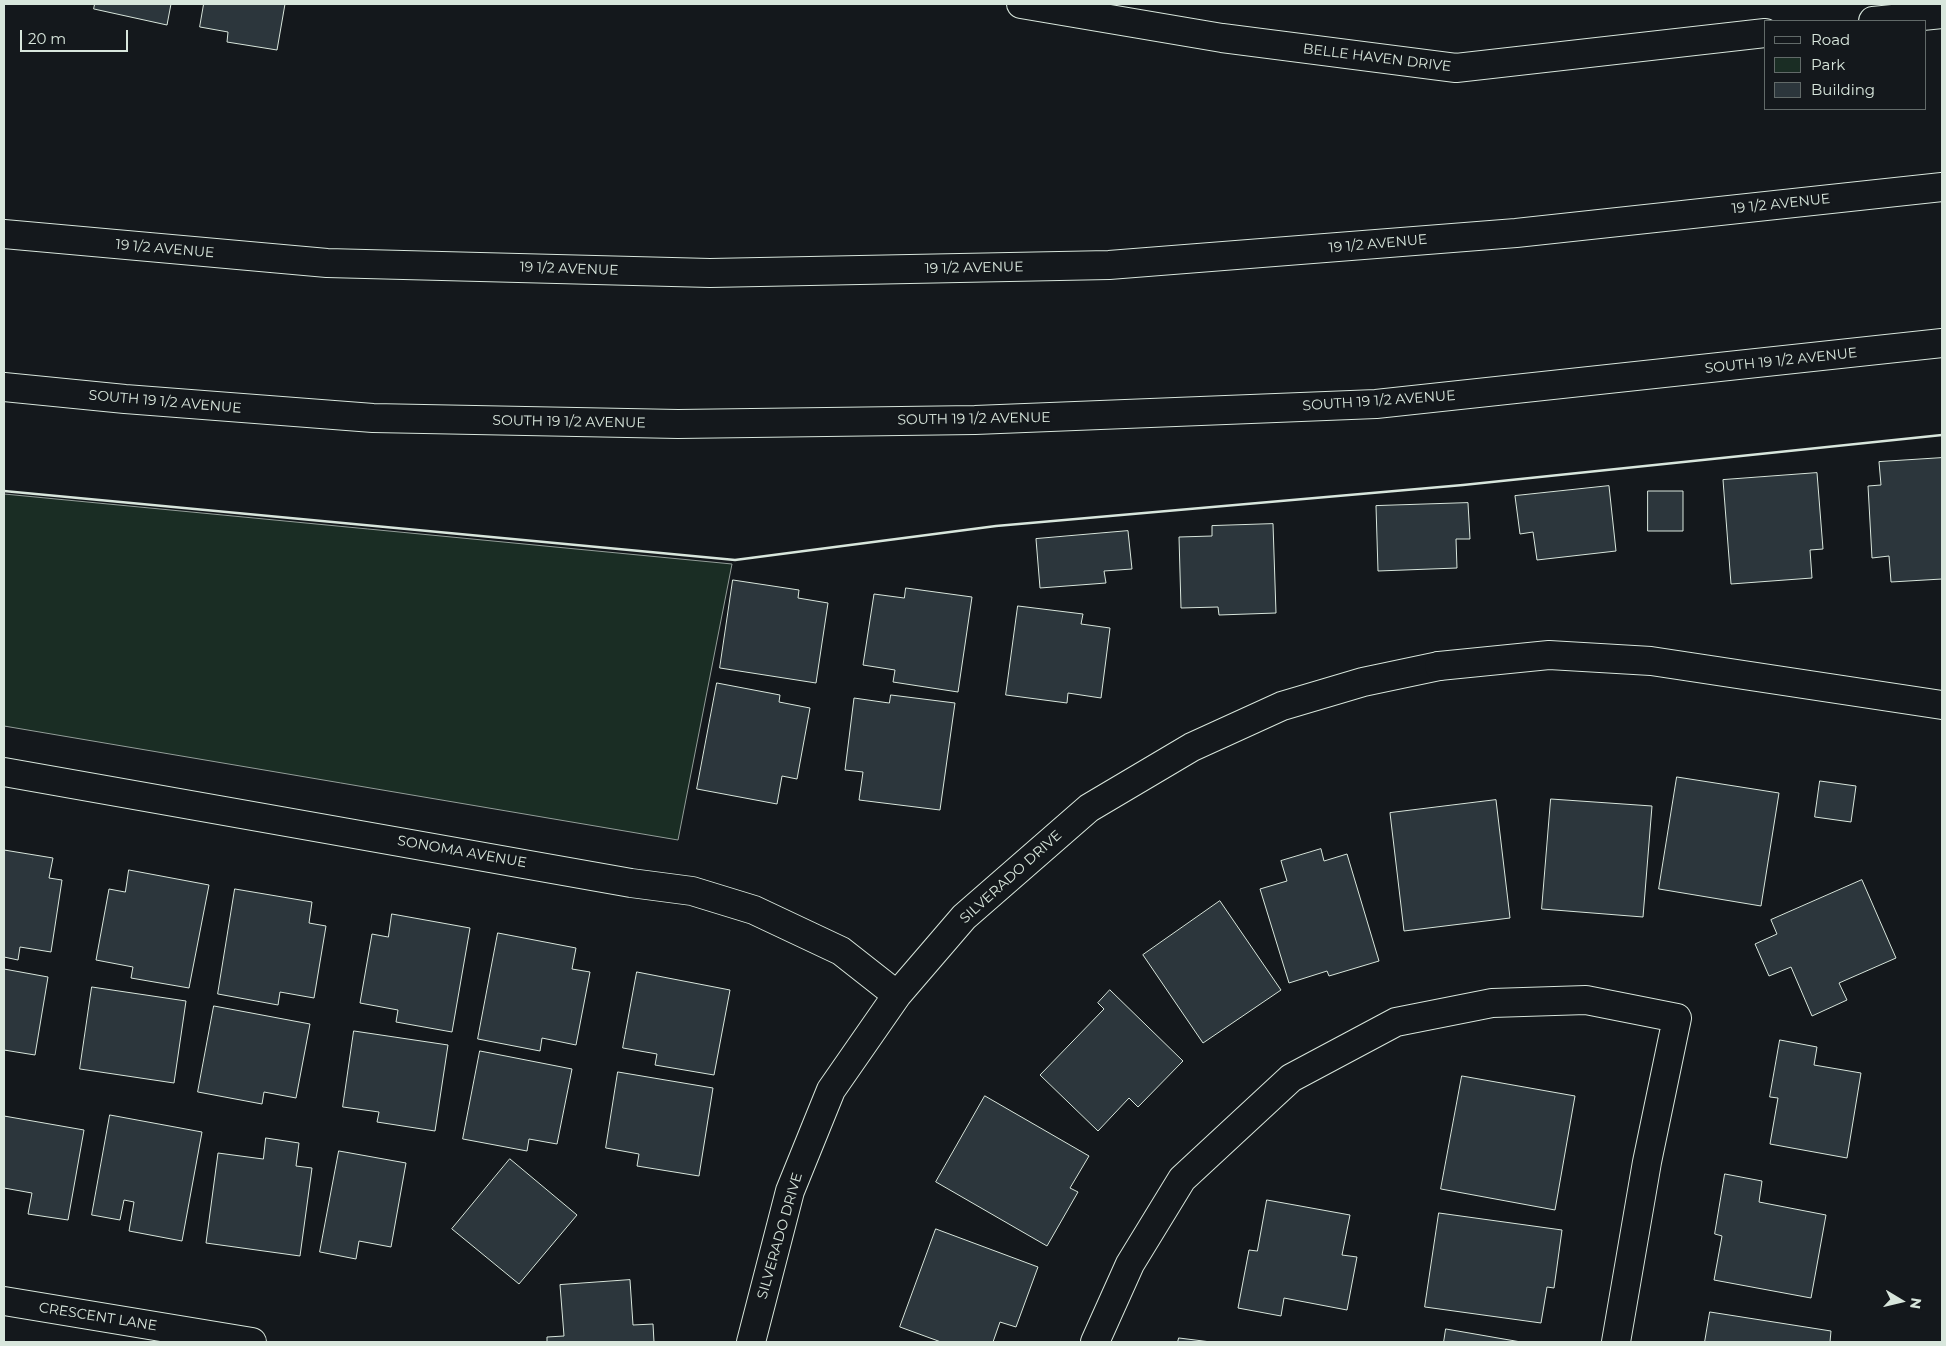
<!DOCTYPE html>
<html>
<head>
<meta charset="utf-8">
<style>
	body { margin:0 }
	#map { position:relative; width:1946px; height:1346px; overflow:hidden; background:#14181c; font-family:Montserrat,sans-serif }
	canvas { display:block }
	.frame { position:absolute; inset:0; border:5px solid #d8e6dc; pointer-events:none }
	.legend { position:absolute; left:1764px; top:20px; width:162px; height:90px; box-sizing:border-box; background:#14181c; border:1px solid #626a69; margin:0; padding:6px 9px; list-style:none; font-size:15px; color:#d8e6dc }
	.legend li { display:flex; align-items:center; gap:10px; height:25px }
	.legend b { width:25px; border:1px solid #626a69 }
	.north { position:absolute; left:1876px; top:1276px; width:50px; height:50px; -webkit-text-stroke:4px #14181c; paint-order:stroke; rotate:99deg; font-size:14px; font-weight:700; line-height:20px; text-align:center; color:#d8e6dc }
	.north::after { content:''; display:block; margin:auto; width:18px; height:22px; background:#d8e6dc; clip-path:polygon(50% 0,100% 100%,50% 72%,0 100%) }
	.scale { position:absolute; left:20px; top:30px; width:108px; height:22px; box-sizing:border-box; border:2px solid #d8e6dc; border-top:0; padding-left:6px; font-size:15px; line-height:18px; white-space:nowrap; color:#d8e6dc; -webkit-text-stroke:4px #14181c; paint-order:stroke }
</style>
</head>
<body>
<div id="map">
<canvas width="1946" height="1346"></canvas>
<div class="frame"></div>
<ul class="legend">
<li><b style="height:6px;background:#14181c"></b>Road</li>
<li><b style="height:14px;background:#1a2d24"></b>Park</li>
<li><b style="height:14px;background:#2c363c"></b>Building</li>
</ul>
<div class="north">N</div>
<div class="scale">20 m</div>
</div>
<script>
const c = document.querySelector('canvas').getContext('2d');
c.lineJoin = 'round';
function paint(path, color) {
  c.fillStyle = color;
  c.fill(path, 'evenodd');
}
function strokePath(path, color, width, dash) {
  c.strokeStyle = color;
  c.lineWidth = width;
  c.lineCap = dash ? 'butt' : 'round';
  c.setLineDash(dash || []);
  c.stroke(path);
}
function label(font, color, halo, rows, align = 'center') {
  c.font = font + ' Montserrat,sans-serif';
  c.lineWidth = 4;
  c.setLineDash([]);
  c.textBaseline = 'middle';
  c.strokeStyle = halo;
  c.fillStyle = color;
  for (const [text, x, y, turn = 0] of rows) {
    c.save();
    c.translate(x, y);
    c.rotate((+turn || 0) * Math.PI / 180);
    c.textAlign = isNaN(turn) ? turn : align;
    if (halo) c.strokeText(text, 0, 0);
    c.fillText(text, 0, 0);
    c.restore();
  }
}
const green = new Path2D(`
	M4,494L732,564L678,840L4,726Z`);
const building = new Path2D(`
	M95,4H171L167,25L94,9Z
	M204,4H285L277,50L227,42L228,32L200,27Z
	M1942,458V579L1891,582L1889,556L1872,558L1868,486L1881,485L1879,462Z
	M1817,473L1823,549L1810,550L1812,578L1731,584L1723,480Z
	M1609,486L1616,551L1537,560L1533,532L1520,534L1515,496Z
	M1648,491H1683V531H1648Z
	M1468,503L1470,539H1456L1457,568L1378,571L1376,506Z
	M1273,524L1276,613L1219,615L1218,607L1181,608L1179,537L1212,536V526Z
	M1128,531L1132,569L1104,571L1106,583L1040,588L1036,539Z
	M733,580L799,590L798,598L828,603L816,683L720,668Z
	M906,588L972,597L958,692L893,682L895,670L863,665L874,594L904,598Z
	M1018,606L1083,614L1081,624L1110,628L1101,698L1068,693L1067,703L1006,695Z
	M717,683L780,695L779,702L810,708L797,779L782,776L777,804L697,789Z
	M891,695L955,703L940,810L859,800L863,772L845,770L854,698L889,703Z
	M1677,777L1779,793L1761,906L1659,889Z
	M1820,781L1856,786L1851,822L1815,817Z
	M1551,799L1652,806L1643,917L1542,909Z
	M1496,800L1510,918L1404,931L1390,813Z
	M1321,849L1324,861L1347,854L1379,961L1329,976L1327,971L1289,983L1260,889L1287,881L1281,861Z
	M4,850L53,858L49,878L62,880L51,952L20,947L18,960L4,957Z
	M129,870L209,885L189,988L131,978L133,967L96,960L109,889L125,892Z
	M1862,880L1896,958L1839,983L1847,1000L1812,1016L1791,967L1769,976L1755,944L1777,934L1771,920Z
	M235,889L312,902L309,923L326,926L314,998L280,992L278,1005L218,994Z
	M1220,901L1281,990L1203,1043L1143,955Z
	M392,914L470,928L452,1032L396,1022L398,1010L360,1003L372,934L388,937Z
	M498,933L576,948L572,969L590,972L576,1045L542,1038L540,1051L478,1039Z
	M4,969L48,977L35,1055L4,1050Z
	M637,972L730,990L714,1075L655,1065L657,1054L623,1048Z
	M92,987L186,1001L174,1083L80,1069Z
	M1110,990L1183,1061L1138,1107L1129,1098L1098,1131L1040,1075L1104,1009L1098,1003Z
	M214,1006L310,1024L296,1098L264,1092L262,1104L198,1092Z
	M354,1031L448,1045L435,1131L377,1122L379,1112L343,1107Z
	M1780,1040L1817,1047L1814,1065L1861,1073L1847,1158L1770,1144L1778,1098L1770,1097Z
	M480,1051L572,1069L557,1144L529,1139L527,1151L463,1139Z
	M618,1072L713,1088L699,1176L637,1166L639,1154L606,1148Z
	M1462,1076L1575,1096L1555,1210L1441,1189Z
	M985,1096L1089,1156L1070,1188L1078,1192L1047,1246L936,1182Z
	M110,1115L202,1132L182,1241L129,1231L134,1202L124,1200L120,1220L92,1215Z
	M4,1116L84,1130L68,1220L28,1214L32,1193L4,1188Z
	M266,1138L299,1143L296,1166L312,1168L300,1256L206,1243L218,1153L263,1159Z
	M339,1151L406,1163L391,1247L359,1241L356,1259L320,1252Z
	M510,1159L577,1215L519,1284L452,1229Z
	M1725,1174L1762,1181L1759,1202L1826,1215L1811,1298L1714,1280L1722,1236L1715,1234Z
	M1267,1200L1350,1215L1342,1255L1357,1257L1347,1310L1284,1298L1281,1316L1238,1308L1249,1250L1257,1251Z
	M1439,1213L1562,1230L1554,1288L1547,1287L1541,1323L1425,1307Z
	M936,1229L1038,1267L1016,1327L1000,1322L993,1342H941L900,1327Z
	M630,1280L633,1325L653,1324L654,1342H547V1337L564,1336L560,1285Z
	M1710,1312L1831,1331L1830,1342H1705Z
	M1446,1329L1521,1342H1444Z
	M1179,1338L1211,1342H1178Z`);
const minor = new Path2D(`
	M1021,4L1222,38L1456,68L1765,33
	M1873,21L1942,14
	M4,772L631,883L692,891L754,910L841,951L897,995
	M4,1301L252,1342
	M751,1342L790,1191L831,1090L897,995L964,917L1089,808L1192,747L1282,706L1363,682L1439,666
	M1095,1342L1130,1264L1182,1179L1291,1078L1396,1022L1492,1003L1586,1000L1677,1018L1647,1162L1616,1342`);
const tertiary = new Path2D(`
	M1439,666L1549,655L1651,661L1942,705`);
const trunk = new Path2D(`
	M4,234L327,263L710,273L1109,265L1516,233L1942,187
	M4,387L125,399L373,418L678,424L975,420L1376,404L1942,343`);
const wall = new Path2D(`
	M4,491L735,560L996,526L1463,485L1942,435`);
const streetNames = [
	["BELLE HAVEN DRIVE",1377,58,7],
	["19 1/2 AVENUE",1781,204,-6],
	["19 1/2 AVENUE",1378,244,-5],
	["19 1/2 AVENUE",165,249,5],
	["19 1/2 AVENUE",974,268,-1],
	["19 1/2 AVENUE",569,269,2],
	["SOUTH 19 1/2 AVENUE",1781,361,-6],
	["SOUTH 19 1/2 AVENUE",1379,401,-4],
	["SOUTH 19 1/2 AVENUE",165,402,5],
	["SOUTH 19 1/2 AVENUE",974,419,-1],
	["SOUTH 19 1/2 AVENUE",569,422,1],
	["SONOMA AVENUE",462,852,10],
	["SILVERADO DRIVE",1011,877,-42],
	["SILVERADO DRIVE",780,1236,-74],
	["CRESCENT LANE",98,1317,9]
];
paint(green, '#1a2d24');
strokePath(green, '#939e99', 1);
paint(building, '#2c363c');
strokePath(building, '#d8e6dc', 1);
strokePath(minor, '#d8e6dc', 30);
strokePath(tertiary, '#d8e6dc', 30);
strokePath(trunk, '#d8e6dc', 30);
strokePath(minor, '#14181c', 28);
strokePath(tertiary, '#14181c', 28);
strokePath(trunk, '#14181c', 28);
strokePath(wall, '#d8e6dc', 2.5);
label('14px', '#d8e6dc', '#14181c', streetNames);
</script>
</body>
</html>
